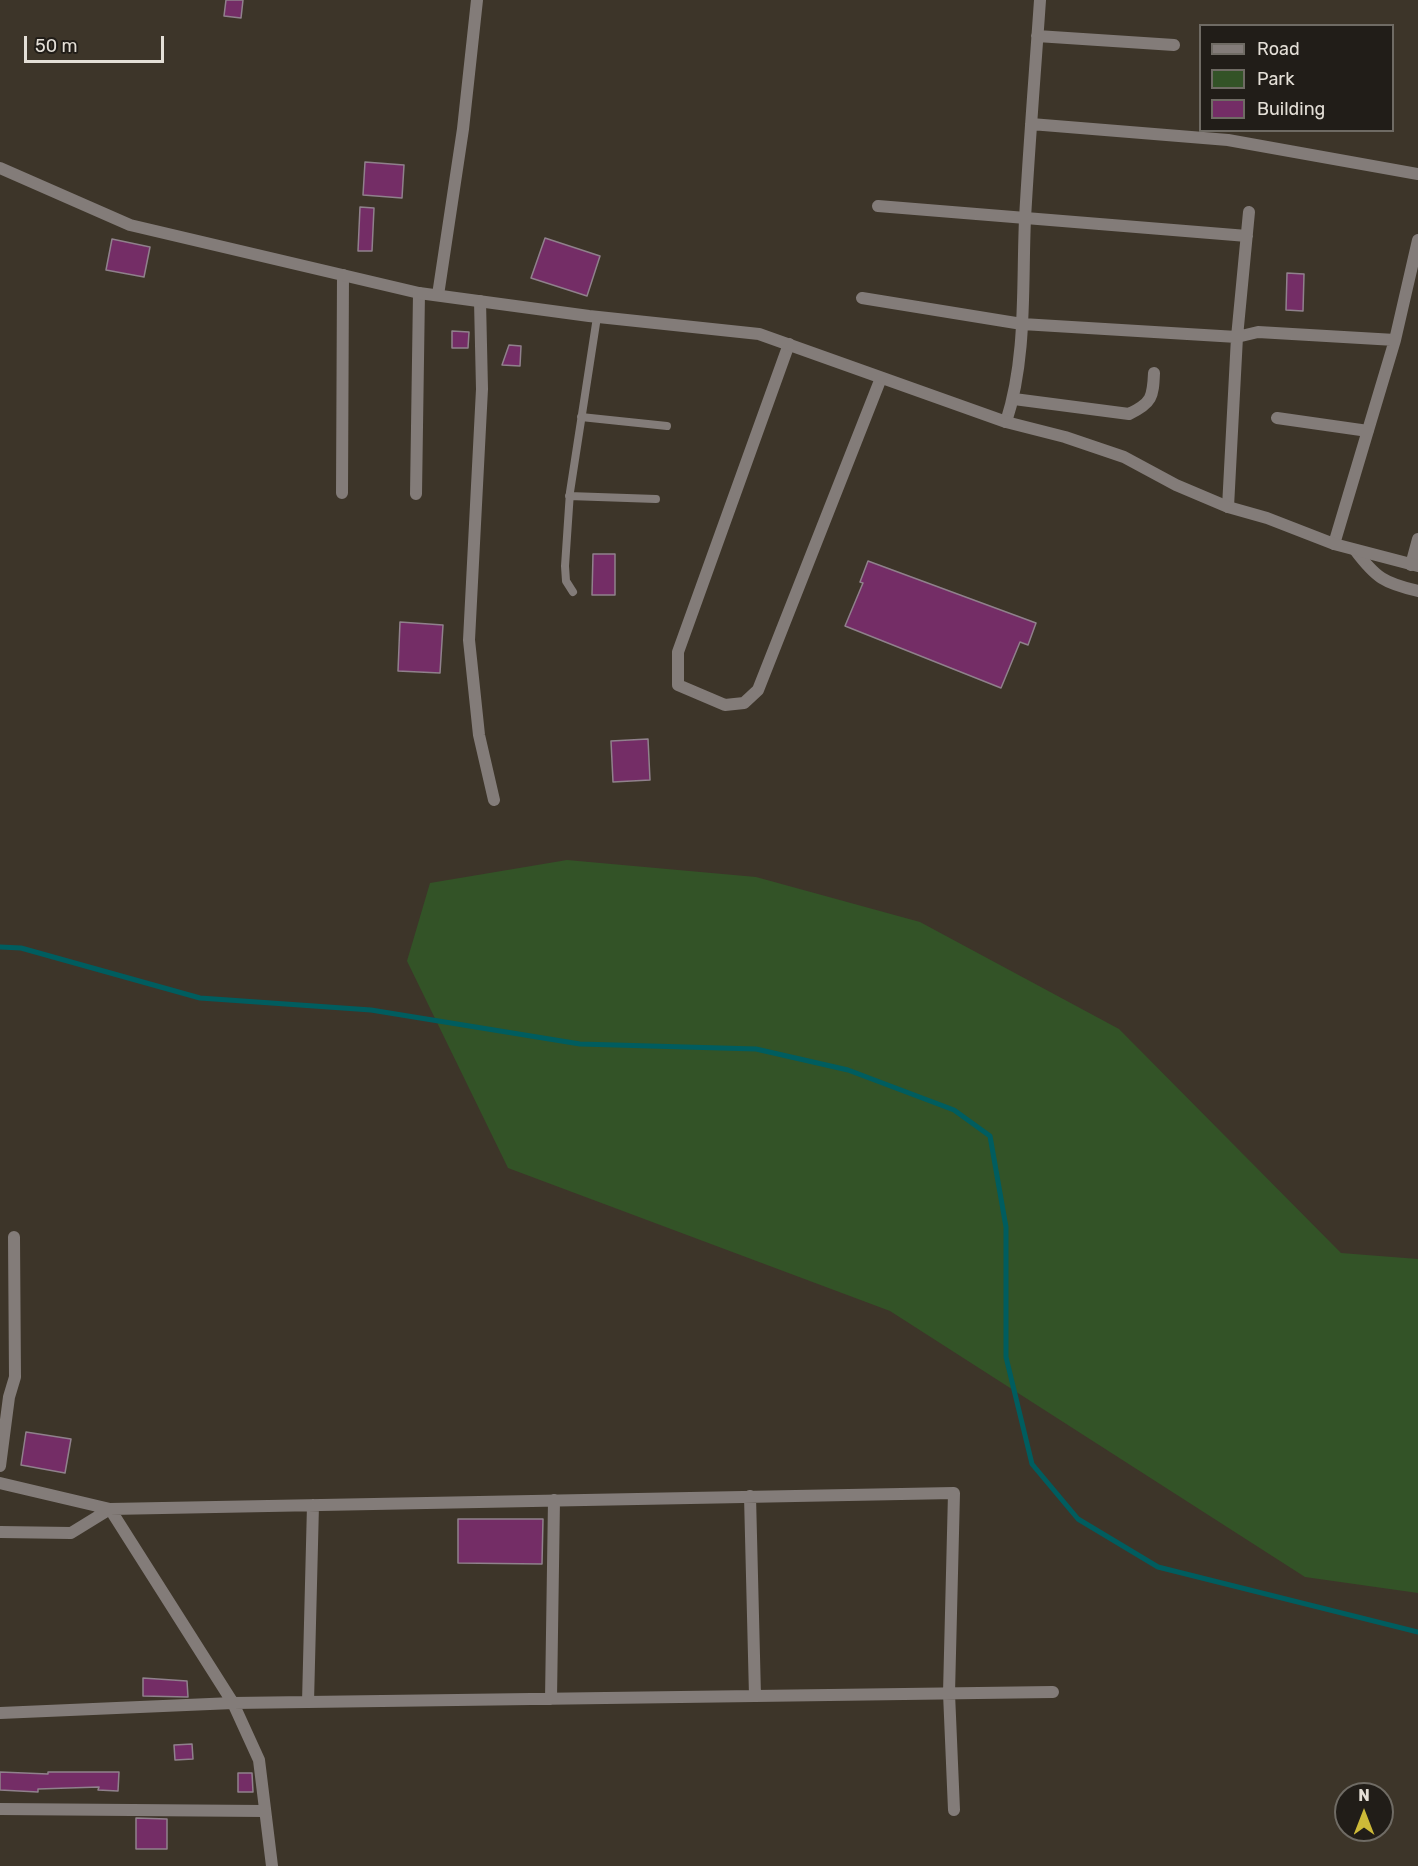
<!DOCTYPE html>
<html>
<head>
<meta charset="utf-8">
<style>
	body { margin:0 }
	#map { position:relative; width:1418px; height:1866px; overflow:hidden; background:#3d3529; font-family:Rubik,sans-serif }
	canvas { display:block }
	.legend { position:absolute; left:1199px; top:24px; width:195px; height:108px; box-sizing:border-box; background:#211d18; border:2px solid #6f6b64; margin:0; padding:8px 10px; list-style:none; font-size:18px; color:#e4dfd7 }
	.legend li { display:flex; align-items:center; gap:12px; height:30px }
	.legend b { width:30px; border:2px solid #6f6b64 }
	.north { position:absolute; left:1334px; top:1782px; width:60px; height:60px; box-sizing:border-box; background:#211d18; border:2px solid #6f6b64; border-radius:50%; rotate:0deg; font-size:16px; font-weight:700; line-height:24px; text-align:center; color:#e4dfd7 }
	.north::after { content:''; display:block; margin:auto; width:21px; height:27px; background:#cdb938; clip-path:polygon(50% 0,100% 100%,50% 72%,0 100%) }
	.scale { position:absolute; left:24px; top:36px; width:140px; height:27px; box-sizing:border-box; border:3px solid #e4dfd7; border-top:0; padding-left:8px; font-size:18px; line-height:21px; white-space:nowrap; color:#e4dfd7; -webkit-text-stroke:4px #211d18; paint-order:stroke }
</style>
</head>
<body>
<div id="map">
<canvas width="1418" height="1866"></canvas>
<ul class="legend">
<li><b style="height:8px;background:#837c79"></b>Road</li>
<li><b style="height:16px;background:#335327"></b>Park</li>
<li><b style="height:16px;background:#742d66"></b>Building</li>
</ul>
<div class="north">N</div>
<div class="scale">50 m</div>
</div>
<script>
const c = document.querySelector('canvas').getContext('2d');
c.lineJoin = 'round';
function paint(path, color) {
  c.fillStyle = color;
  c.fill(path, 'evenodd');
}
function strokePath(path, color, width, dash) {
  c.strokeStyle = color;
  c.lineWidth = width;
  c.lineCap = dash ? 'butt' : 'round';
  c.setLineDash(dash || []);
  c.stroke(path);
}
const green = new Path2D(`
	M567,860L756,877L920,922L1119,1029L1341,1253L1418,1259V1593L1305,1577L890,1311L508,1168L407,961L430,883Z`);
const stream = new Path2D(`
	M0,947L21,948L200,998L371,1010L580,1044L756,1049L848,1070L954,1110L990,1136L1006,1227V1357L1032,1464L1078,1519L1158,1567L1418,1632`);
const building = new Path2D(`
	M226,0H243L241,18L224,16Z
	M365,162L404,165L402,198L363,195Z
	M360,207L374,208L372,251H358Z
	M545,238L600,256L587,296L531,278Z
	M112,239L150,247L144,277L106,270Z
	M1287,273L1304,274L1303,311L1286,310Z
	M452,331L469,332L468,348H452Z
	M509,345L521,346L520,366L502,365Z
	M593,554H615V595H592Z
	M868,561L1036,623L1028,645L1020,642L1001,688L845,626L863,583L860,582Z
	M400,622L443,625L440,673L398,671Z
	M648,739L650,780L613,782L611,741Z
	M26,1432L71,1439L65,1473L21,1465Z
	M458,1519H543L542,1564L458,1563Z
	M143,1678L187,1681L188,1697L143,1696Z
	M192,1744L193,1759L175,1760L174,1745Z
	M0,1772L48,1774V1772H119L118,1791L98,1790L99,1787L38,1789V1792L0,1790Z
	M238,1773H252L253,1792H238Z
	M136,1818L167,1819V1849H136Z`);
const service = new Path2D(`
	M581,417L667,426
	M569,496L656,499
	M573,592L566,581L565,566L570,492L597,317`);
const minor = new Path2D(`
	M1037,36L1174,45
	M1031,124L1228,140L1418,174
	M878,206L1247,236
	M438,295L463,129L477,0
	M862,298L1022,324L1237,337L1258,332L1395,340
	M480,301L482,389L469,640L479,735L494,800
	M789,344L678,652V685L725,705L744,703L758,690L881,378
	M1014,399L1129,414C1152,403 1153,397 1154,373
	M1277,418L1368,431
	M1006,422C1027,358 1022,286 1025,219C1029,146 1035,73 1040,0
	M342,493L343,275
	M416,494L419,293
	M1228,507L1237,337L1249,212
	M1334,544L1395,340L1418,240
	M1355,550C1376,578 1384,583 1418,591
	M1411,565L1418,539
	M0,1466L9,1397L15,1377L14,1237
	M0,1483L110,1509L954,1493L949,1693L954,1810
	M750,1496L755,1696
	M0,1532L71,1533L110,1509L233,1703L259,1760L272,1866
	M551,1699L554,1500
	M308,1702L313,1505
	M0,1713L233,1703L1053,1692
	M0,1809L264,1811`);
const tertiary = new Path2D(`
	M0,168L130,225L419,293L589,316L759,334L1006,422L1065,437L1124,457L1176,485L1228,507L1267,518L1334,544L1418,566`);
paint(green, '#335327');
strokePath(stream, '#005d5f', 5);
paint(building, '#742d66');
strokePath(building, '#90818c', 1.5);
strokePath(service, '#837c79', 8);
strokePath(minor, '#837c79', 12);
strokePath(tertiary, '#837c79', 12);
</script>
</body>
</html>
